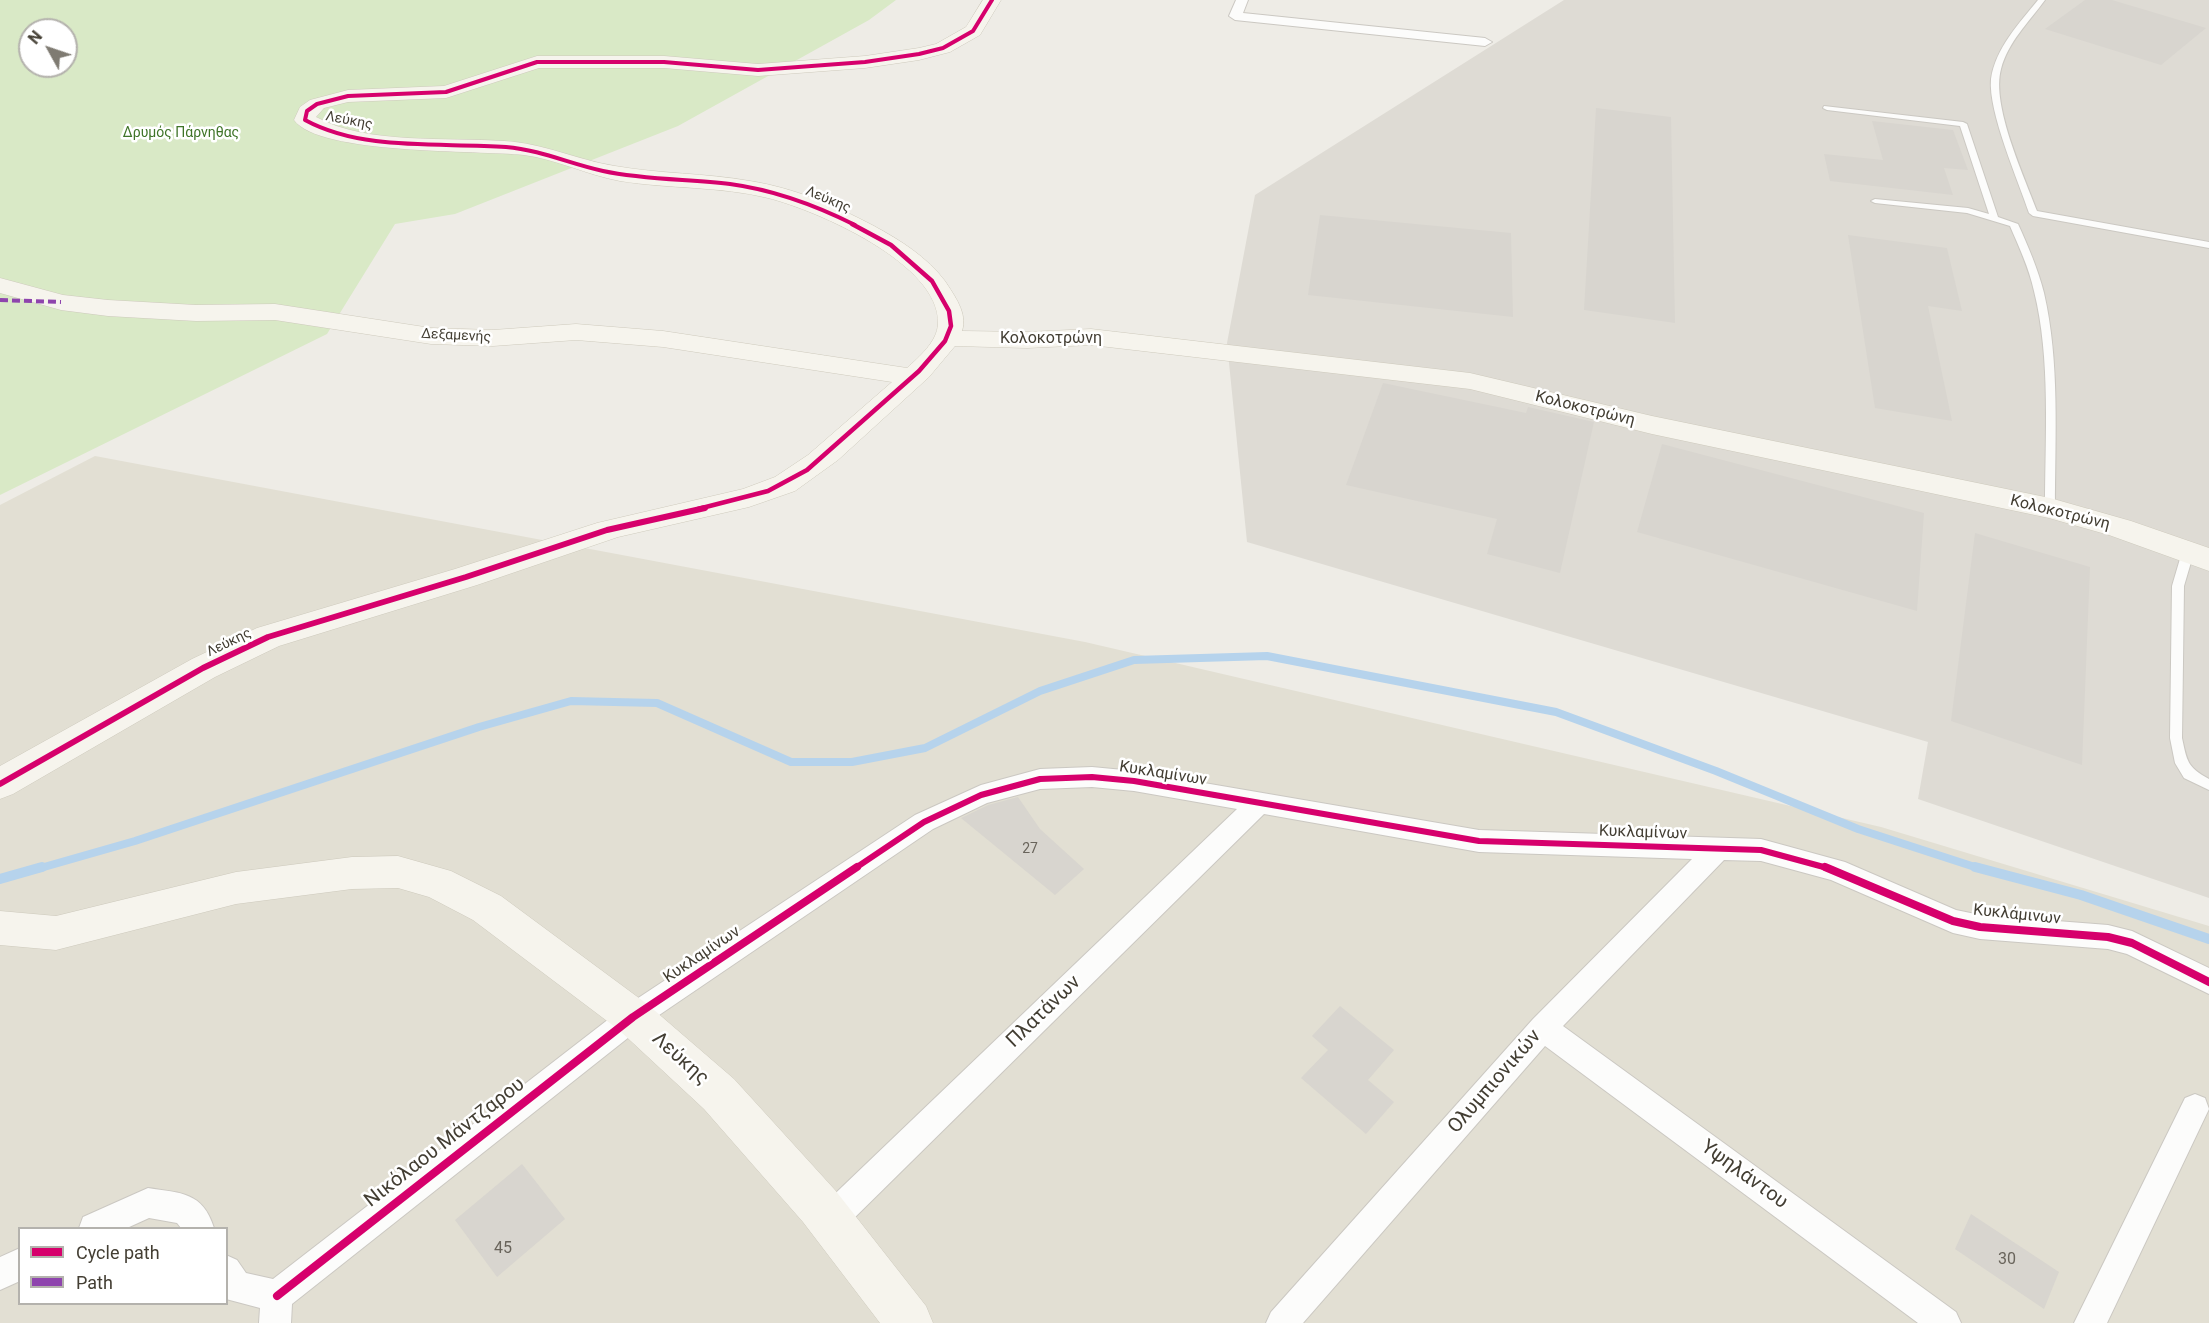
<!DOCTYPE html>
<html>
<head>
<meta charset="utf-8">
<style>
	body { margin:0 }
	#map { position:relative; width:2209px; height:1323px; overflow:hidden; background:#eeece6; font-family:Roboto,sans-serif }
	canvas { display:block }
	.legend { position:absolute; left:18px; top:1227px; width:210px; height:78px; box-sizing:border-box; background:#fff; border:2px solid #b4b2ad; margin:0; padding:8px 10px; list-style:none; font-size:18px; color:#433e33 }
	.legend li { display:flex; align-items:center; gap:12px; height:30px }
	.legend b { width:30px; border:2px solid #b4b2ad }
	.north { position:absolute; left:18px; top:18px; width:60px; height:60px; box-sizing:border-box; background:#fff; border:2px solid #b4b2ad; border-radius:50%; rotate:310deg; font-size:16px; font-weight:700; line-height:24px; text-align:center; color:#433e33 }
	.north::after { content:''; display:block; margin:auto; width:21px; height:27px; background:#7f7b72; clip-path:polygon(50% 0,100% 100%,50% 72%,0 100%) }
</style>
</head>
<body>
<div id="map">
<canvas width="2209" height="1323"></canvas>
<ul class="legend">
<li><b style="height:8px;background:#d6006c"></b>Cycle path</li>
<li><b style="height:8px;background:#8e44ad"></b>Path</li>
</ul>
<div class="north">N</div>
</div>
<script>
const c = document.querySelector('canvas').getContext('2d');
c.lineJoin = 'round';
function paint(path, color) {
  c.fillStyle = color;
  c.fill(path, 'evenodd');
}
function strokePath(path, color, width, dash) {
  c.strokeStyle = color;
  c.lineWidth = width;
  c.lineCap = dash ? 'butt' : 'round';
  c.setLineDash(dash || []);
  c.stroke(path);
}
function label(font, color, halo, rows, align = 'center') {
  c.font = font + ' Roboto,sans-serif';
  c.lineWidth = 5;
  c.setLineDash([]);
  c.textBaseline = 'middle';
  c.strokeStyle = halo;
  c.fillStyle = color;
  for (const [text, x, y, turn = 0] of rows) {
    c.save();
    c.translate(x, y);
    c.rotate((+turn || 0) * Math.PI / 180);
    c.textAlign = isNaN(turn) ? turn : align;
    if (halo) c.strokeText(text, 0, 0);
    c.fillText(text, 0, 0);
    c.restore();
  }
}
const residential = new Path2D(`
	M95,456L1085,642L1881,827L2209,926V1323H0V505ZM20,1228H226V1304H20Z`);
const industrial = new Path2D(`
	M1564,0H2209V898L1918,799L1928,742L1247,542L1227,343L1255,195Z`);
const green = new Path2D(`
	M0,0H896L869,20L678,126L455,214L395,224L327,334L0,495ZM30,30H66V66H30Z`);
const streamFar1 = new Path2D(`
	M37,869L135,841L479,727L571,701L657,703L791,762H852L925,748L1040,691L1134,660L1267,656L1556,712L1716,771L1858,829L1981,869`);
const stream = new Path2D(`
	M1975,867L2081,895L2209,939
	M0,879L42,867`);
const building = new Path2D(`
	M2085,0H2112L2206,28L2161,65L2045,29Z
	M1596,108L1671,117L1675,323L1584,310Z
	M1872,121L1953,130L1968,170L1944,168L1953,195L1830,181L1824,154L1883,160Z
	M1320,215L1511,233L1513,317L1308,295Z
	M1848,235L1947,248L1962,311L1928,306L1952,421L1875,408Z
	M1383,383L1526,413L1528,407L1594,422L1560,573L1487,554L1497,519L1346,485Z
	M1662,444L1924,513L1917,611L1637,532Z
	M1975,533L2090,567L2082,765L1951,721Z
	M1018,797L1040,829L1084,869L1055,895L961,818L988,805Z
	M1340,1006L1394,1050L1368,1080L1394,1102L1366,1134L1301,1078L1328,1050L1312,1036Z
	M522,1164L565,1219L497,1277L455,1220Z
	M1971,1214L2059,1272L2044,1309L1955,1249Z`);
const lane = new Path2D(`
	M2038,0H2045C2029,22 2008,42 2001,69C1991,105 2024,176 2037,211L2209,242V248L2033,216L2029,213C2018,180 1988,112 1991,79C1995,49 2020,22 2038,0Z
	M1824,106L1963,122L1967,124L1998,217L2018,224C2028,246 2038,269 2044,293C2060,362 2055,437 2055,508L2054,511L2050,512L2045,508C2045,438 2051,359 2034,291C2029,268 2019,247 2010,226L1967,213L1875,203L1871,201L1875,199L1968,208L1989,214L1960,126L1827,110L1823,108Z
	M2188,548L2194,552L2184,586L2182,738C2187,761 2187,767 2209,779V790L2184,778L2175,763L2170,738L2172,586L2182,552Z`);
const street = new Path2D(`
	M1236,0H1248L1243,13L1485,38L1492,42L1485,46L1235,20L1229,16Z
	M1092,767L1134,771L1479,830L1761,839L1845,862L1956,910L1980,915L2108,925L2132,931L2209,968V994L2127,954L2108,949L1980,939L1953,933L1831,880L1761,861L1724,860L1563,1026L1956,1312L1961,1323H1918L1545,1046L1303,1323H1266L1271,1312L1533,1019L1692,859L1479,852L1264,814L841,1231L830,1235L819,1231L815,1220L819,1209L1237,809L1134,791L1092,787L1040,789L987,803L933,829L643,1026L292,1304L291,1323H259L260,1308L226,1299V1255L237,1260L246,1273L273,1279L623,1008L915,815L981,785L1040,769Z
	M2195,1094L2205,1098L2209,1109L2107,1323H2074L2185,1098Z
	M148,1188C181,1193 203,1192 214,1228H181L177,1223L149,1218L127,1228H79L83,1217Z
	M20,1248V1281L0,1290V1257Z`);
const secondary = new Path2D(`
	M983,0H1001L980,35L950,52L919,60L865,68L758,76L664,68H539L446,98L348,102L324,108L316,117C367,145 447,137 504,141C543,143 577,160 615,166C660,174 705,173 750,181C794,188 834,205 874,226C900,240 927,257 945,281C954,295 968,313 962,331L1027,332L1091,329L1470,373L1652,416L2050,498L2131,521L2209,548V571L2109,535L2049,518L1652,434L1470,389L1091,345L1027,348L955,346L929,377L838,460L795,491L749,507L618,537L477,585L279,646L215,677L13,794L0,799V766L192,659L257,628L455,569L597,523L743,489L775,477L808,455L892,382L663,347L576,340L493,346L431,344L275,320L196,321L108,316L61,310L0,293V278L63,295L108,300L196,305L275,304L431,328L493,330L576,324L663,331L907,368C919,357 937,342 938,324C941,264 816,210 768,198C720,186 669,189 620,181C587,175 556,159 524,155C479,150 319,155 294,120L300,107L310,100L348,90L444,86L537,56H664L758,64L865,56L919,48L936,44L966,27Z
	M398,856L451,871L501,896L647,1004L734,1079L835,1190L926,1306L933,1323H880L803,1222L704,1109L619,1030L473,920L429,897L398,888L352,889L236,904L56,950L0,945V911L56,916L236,872L352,857Z`);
const quiet = new Path2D(`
	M0,300L61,302`);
const cyclewayFar3 = new Path2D(`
	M855,225C815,205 775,190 730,184C688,179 645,180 603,171C570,164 541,150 506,147C441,142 364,152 305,120L307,111L317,104L348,96L446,92L537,62H664L758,70L865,62L919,54L943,48L973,31L992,0`);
const cyclewayFar2 = new Path2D(`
	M698,509L768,491L807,470L919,371L945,341L951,326L949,311L932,281L891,245L852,224`);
const cyclewayFar1 = new Path2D(`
	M0,784L203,668L268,637L466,577L607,530L705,508
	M854,869L924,822L981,795L1040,779L1092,777L1134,781L1479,841L1761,850L1831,869`);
const cycleway = new Path2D(`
	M1825,867L1953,921L1980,927L2108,937L2132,943L2209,982
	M277,1296L633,1017L857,867`);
const farStreetnames = [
	["Λεύκης",349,121,11],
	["Λεύκης",828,200,23],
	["Δεξαμενής",456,336,3],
	["Λεύκης",229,643,-26]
];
const farParknames = [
	["Δρυμός Πάρνηθας",181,133]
];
const numberNames = [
	["27",1030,849]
];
const streetNames = [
	["Κολοκοτρώνη",1051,339],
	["Κολοκοτρώνη",1585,409,14],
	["Κολοκοτρώνη",2060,513,14],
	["Κυκλαμίνων",1163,774,9],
	["Κυκλαμίνων",1643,833,2],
	["Κυκλάμινων",2017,915,6],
	["Κυκλαμίνων",702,955,-34]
];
const nearNumbernames = [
	["45",503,1249],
	["30",2007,1260]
];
const nearStreetnames = [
	["Πλατάνων",1044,1012,-44],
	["Λεύκης",680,1059,42],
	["Ολυμπιονικών",1495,1082,-49],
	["Νικόλαου Μάντζαρου",445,1143,-38],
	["Υψηλάντου",1744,1175,36]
];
paint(residential, '#e2dfd3');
paint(industrial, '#dedbd4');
paint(green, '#d9e9c6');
strokePath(streamFar1, '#b6d3ec', 8);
strokePath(stream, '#b6d3ec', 10);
paint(building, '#d8d5cf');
strokePath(lane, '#cbc8c2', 2);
strokePath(street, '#cbc8c2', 2);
strokePath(secondary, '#cecabd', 1);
paint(lane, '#fcfcfb');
paint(street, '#fcfcfb');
paint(secondary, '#f6f4ed');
strokePath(quiet, '#8e44ad', 4, [8, 4]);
strokePath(cyclewayFar3, '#d6006c', 4);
strokePath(cyclewayFar2, '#d6006c', 4.5);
strokePath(cyclewayFar1, '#d6006c', 6);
strokePath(cycleway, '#d6006c', 8);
label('14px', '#433e33', '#fff', farStreetnames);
label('14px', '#3f7428', '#fff', farParknames);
label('14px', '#69645b', null, numberNames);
label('16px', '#433e33', '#fff', streetNames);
label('16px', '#69645b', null, nearNumbernames);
label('20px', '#433e33', '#fff', nearStreetnames);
</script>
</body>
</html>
